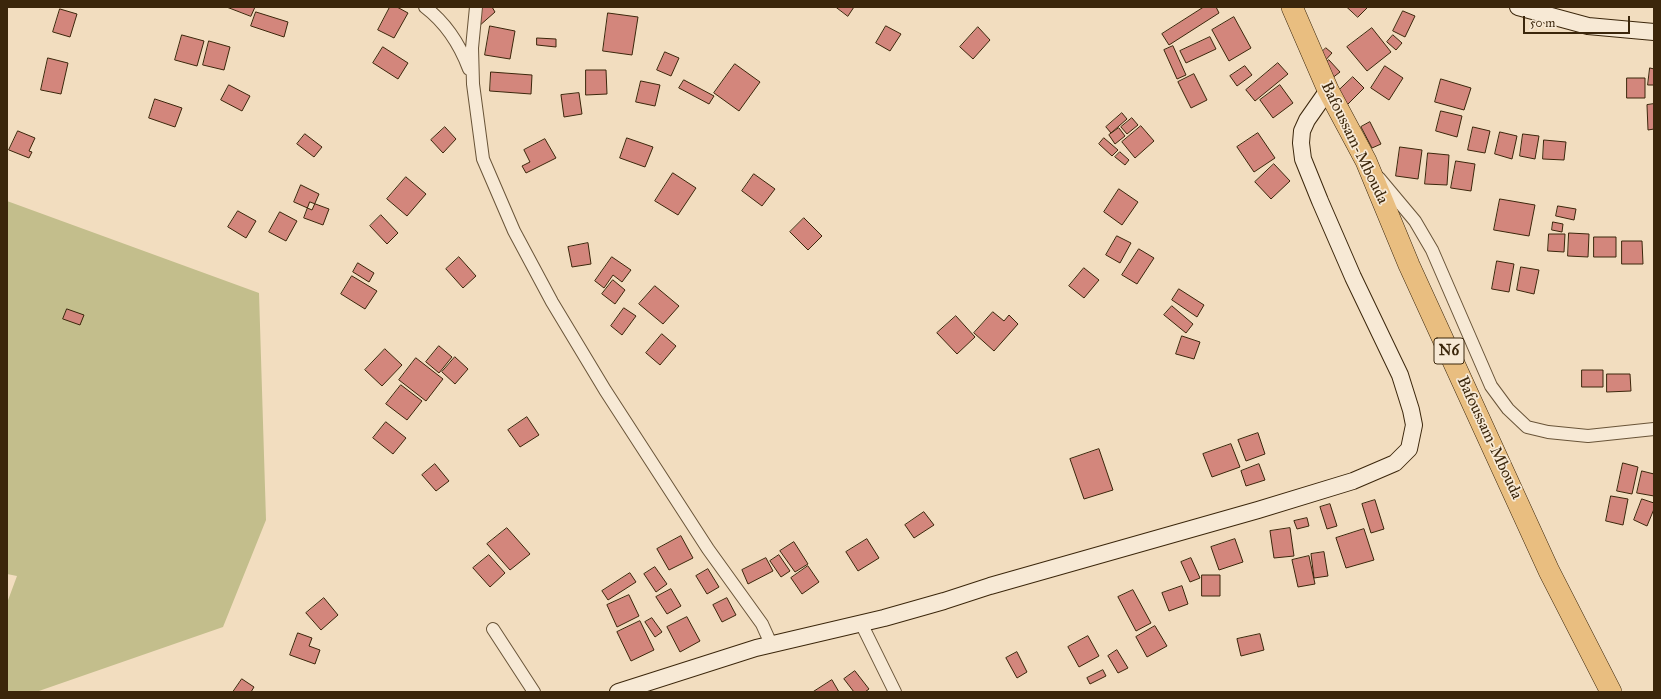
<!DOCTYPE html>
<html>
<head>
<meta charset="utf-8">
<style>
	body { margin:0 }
	#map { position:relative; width:1661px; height:699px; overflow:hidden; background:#f2ddbf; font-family:"IM FELL Great Primer",serif }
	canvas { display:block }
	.frame { position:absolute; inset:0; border:8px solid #3b260b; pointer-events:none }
	.scale { position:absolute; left:1523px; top:16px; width:107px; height:18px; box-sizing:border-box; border:2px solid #3b260b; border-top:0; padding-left:5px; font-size:12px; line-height:14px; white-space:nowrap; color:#3b260b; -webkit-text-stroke:3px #f7e9d5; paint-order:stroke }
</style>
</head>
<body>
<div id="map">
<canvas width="1661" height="699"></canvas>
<div class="frame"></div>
<div class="scale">50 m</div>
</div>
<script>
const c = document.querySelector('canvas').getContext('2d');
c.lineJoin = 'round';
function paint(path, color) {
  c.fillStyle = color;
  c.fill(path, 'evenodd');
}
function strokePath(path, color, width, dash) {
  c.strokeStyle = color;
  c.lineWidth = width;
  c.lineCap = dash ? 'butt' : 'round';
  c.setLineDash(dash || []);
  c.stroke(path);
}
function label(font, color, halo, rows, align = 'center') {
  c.font = font + ' "IM FELL Great Primer",serif';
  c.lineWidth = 3.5;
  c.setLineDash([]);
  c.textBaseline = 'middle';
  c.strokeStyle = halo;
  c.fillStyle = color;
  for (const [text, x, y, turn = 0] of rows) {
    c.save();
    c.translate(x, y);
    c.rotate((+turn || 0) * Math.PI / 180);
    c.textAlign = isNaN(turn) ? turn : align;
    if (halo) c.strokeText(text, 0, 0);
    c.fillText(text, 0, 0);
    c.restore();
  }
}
const green = new Path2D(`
	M7,201L259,293L266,520L223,627L36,692H7V603L17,576L7,574Z`);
const building = new Path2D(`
	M227,7H255L251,16Z
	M390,7H397L408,13L394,38L378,30Z
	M479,7H492L495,12L478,27Z
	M836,7H854L848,16Z
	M1204,7H1216L1219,13L1169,45L1162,34Z
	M1347,7H1368L1358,17Z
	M60,9L77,14L70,37L53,32Z
	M1403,11L1415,16L1405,37L1393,31Z
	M256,12L288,22L284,37L251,26Z
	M608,13L638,17L632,55L603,51Z
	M1234,17L1251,48L1229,61L1212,30Z
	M490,26L515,31L510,59L485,55Z
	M886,26L901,34L890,51L876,43Z
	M978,27L990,40L973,59L960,47Z
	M1372,28L1391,52L1367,71L1347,47Z
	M182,35L204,41L197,66L175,60Z
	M1393,35L1402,43L1396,50L1387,42Z
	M1210,37L1216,49L1186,63L1180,51Z
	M537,38L556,39V47L537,45Z
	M209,41L230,47L224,70L203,65Z
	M1173,46L1186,75L1177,79L1164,50Z
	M383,47L408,63L398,79L373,63Z
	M1326,48L1332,53L1322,64L1316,58Z
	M665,52L679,58L671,76L657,70Z
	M48,58L68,63L61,94L41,90Z
	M1329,60L1340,72L1331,79L1321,67Z
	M1278,63L1288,74L1255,101L1246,90Z
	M735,64L760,82L739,111L714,93Z
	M1245,66L1252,75L1237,86L1230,76Z
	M1385,66L1403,78L1389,100L1371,88Z
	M1650,68L1654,69V85H1648Z
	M586,70H606L607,94L586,95Z
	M491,72L532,75L531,94L490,91Z
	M1194,74L1207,100L1191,108L1178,82Z
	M1353,77L1364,88L1344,108L1332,97Z
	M1627,78H1645V98H1627Z
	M1441,79L1471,88L1464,110L1435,102Z
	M684,80L714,96L709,104L679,88Z
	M641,81L660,85L655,106L636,102Z
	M229,85L250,96L242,111L221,100Z
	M1280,85L1293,103L1273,118L1260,100Z
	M579,93L582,114L564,117L561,95Z
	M155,99L182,108L175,127L149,118Z
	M1654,104V129L1648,130L1647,105Z
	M1441,111L1462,116L1457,137L1436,131Z
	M1122,113L1127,119L1111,133L1106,127Z
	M1132,118L1138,125L1127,134L1121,127Z
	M1370,122L1381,144L1372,148L1361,127Z
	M1141,126L1154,141L1135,158L1122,142Z
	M445,127L456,139L443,153L431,140Z
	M1473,127L1490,131L1485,153L1468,150Z
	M1119,128L1125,136L1115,144L1109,135Z
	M18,131L35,138L29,151L32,152L29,158L9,150Z
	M1500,132L1517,136L1512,159L1495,154Z
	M1258,133L1275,158L1254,172L1237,147Z
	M305,134L322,147L314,157L297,144Z
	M1523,134L1539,136L1535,159L1520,156Z
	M627,138L653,147L645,167L620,158Z
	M1104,138L1118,150L1112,156L1099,144Z
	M545,139L556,158L526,173L522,166L530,162L524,150Z
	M1544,140L1566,142L1564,160L1543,159Z
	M1400,147L1422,150L1418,179L1396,176Z
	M1120,152L1129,160L1125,165L1115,157Z
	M1428,153L1449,155L1447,185L1425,184Z
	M1456,161L1475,164L1471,191L1451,188Z
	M1274,164L1290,181L1271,199L1255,182Z
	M673,173L696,188L678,215L655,201Z
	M754,174L775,189L762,206L742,191Z
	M406,177L426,194L407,216L387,199Z
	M301,185L319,194L312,210L294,202Z
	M1119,189L1138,202L1122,225L1104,212Z
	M1500,199L1535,205L1529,236L1494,230Z
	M310,202L329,209L323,225L304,218Z
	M1558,206L1576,209L1574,220L1556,216Z
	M238,211L256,221L246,238L228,227Z
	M280,212L297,221L286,241L269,232Z
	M381,215L398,233L387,244L370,226Z
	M804,218L822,236L808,250L790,232Z
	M1553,222L1563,224L1562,232L1552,230Z
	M1569,233L1589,234L1588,257L1568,256Z
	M1549,234H1565L1564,252L1548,251Z
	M1117,236L1131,243L1120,263L1106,255Z
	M1594,237H1616V257H1594Z
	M1622,241H1642L1643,264H1622Z
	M588,243L591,264L572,267L568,247Z
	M1139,249L1154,258L1137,284L1122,275Z
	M459,257L476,276L463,288L446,269Z
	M612,257L631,270L622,282L613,275L604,288L595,281Z
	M1497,261L1514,264L1509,292L1492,289Z
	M358,263L374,273L369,282L353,272Z
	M1521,267L1539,270L1534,294L1517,290Z
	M1084,268L1099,280L1084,298L1069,286Z
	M352,276L377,291L365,309L341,294Z
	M613,280L625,290L615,304L602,294Z
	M655,286L679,306L663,324L639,304Z
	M1179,289L1204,305L1197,317L1172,300Z
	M1172,306L1193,324L1186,333L1164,315Z
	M624,308L636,316L622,335L611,326Z
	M67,309L84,315L80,325L63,319Z
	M993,312L1004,321L1009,315L1018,324L994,351L974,333Z
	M956,316L975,337L957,354L937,333Z
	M662,334L676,346L660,365L646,353Z
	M1182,336L1200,342L1194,359L1176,354Z
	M439,346L452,357L439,373L426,362Z
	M385,349L402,365L382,386L365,370Z
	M455,357L468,369L455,384L442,372Z
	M416,358L443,379L426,401L399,380Z
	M1582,370H1603V387H1582Z
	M1607,374H1630L1631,391L1607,392Z
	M401,385L422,401L407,420L386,404Z
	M527,417L539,435L520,447L508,430Z
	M386,422L406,438L393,454L373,438Z
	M1258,433L1265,454L1246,461L1238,440Z
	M1231,444L1240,467L1212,477L1203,454Z
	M1099,449L1113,490L1084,499L1070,459Z
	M1623,463L1638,467L1632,494L1617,491Z
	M435,464L449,481L436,491L422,475Z
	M1259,464L1265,480L1246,486L1241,471Z
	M1642,471L1654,474V496L1637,493Z
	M1611,496L1628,499L1623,525L1606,521Z
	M1642,499L1654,503V509L1647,526L1634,520Z
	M1375,500L1384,529L1371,533L1362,504Z
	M1330,504L1337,526L1327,529L1320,507Z
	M924,512L934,525L914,538L905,525Z
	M1307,518L1309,526L1297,529L1294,521Z
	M507,528L530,554L510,570L487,544Z
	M1290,528L1294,556L1274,558L1270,531Z
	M1364,529L1374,560L1346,568L1336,538Z
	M681,536L693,558L669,570L657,549Z
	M867,539L879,558L858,571L846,552Z
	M1235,539L1243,562L1219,570L1211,547Z
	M794,542L808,564L795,572L780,551Z
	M1324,552L1328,576L1314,578L1311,554Z
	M489,555L505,573L490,587L473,568Z
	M779,555L790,571L781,577L770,561Z
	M1309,556L1315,584L1298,587L1292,560Z
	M766,558L773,571L748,584L742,570Z
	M1191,558L1200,578L1190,582L1181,562Z
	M808,566L819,582L802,594L791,578Z
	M655,567L667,584L656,592L644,574Z
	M708,569L719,587L707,594L696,576Z
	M630,573L636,582L608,600L602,591Z
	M1202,575H1220V596H1202Z
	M1182,586L1188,604L1169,611L1162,593Z
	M671,589L681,606L667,614L656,597Z
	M1133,590L1151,623L1136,631L1118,597Z
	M629,595L639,616L617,627L607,605Z
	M324,598L338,615L321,630L306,613Z
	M727,598L736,615L722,622L713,605Z
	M687,617L700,641L680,652L667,627Z
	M652,618L662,632L655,637L645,622Z
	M640,621L654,650L631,661L617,632Z
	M1155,626L1167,646L1147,657L1136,637Z
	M298,633L312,638L309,646L320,650L315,664L290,655Z
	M1260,634L1264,650L1241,656L1237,639Z
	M1088,636L1099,656L1079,667L1068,647Z
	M1117,650L1128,668L1118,673L1108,656Z
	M1017,652L1027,672L1017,678L1006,658Z
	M1103,670L1106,676L1090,684L1087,678Z
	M855,671L869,689L865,692H854L844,679Z
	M242,679L254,687L251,692H233Z
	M832,680L839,692H813Z`);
const street = new Path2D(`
	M425,7C446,23 460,45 469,69
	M476,7L472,48L473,84L483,159L514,231L552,302L605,390L708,549L762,624L771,644
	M1379,178L1415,221L1432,250L1491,386L1508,409L1527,427L1548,432L1588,436L1654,429
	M861,623L895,692
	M493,629L534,692`);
const secondary = new Path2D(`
	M1518,7L1588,26L1654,32
	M618,692L756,648L884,618L944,601L990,586L1258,510L1353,481L1395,463L1409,449L1414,425L1411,410L1400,375L1353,277L1320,201L1303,159L1301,143L1302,131L1307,120L1328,90`);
const highway = new Path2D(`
	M1292,7L1328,90L1366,161L1409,265L1549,571L1611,692`);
const shields = [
	[1449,351,30]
];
const shieldNames = [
	["N6",1449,351]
];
const streetNames = [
	["Bafoussam-Mbouda",1354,143,64],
	["Bafoussam-Mbouda",1489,438,65]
];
paint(green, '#c3be8c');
paint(building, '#d3867c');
strokePath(building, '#3b260b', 1);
strokePath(street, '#695438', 14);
strokePath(secondary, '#3b260b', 18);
strokePath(highway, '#3b260b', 22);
strokePath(street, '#f7e9d5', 12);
strokePath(secondary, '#f7e9d5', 16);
strokePath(highway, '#e9be80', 21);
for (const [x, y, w] of shields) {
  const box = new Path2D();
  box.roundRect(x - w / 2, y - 13, w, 26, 3);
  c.fillStyle = '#f7e9d5';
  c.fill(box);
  strokePath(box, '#3b260b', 1);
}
label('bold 15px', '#3b260b', null, shieldNames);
label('16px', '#3b260b', '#f7e9d5', streetNames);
</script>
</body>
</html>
